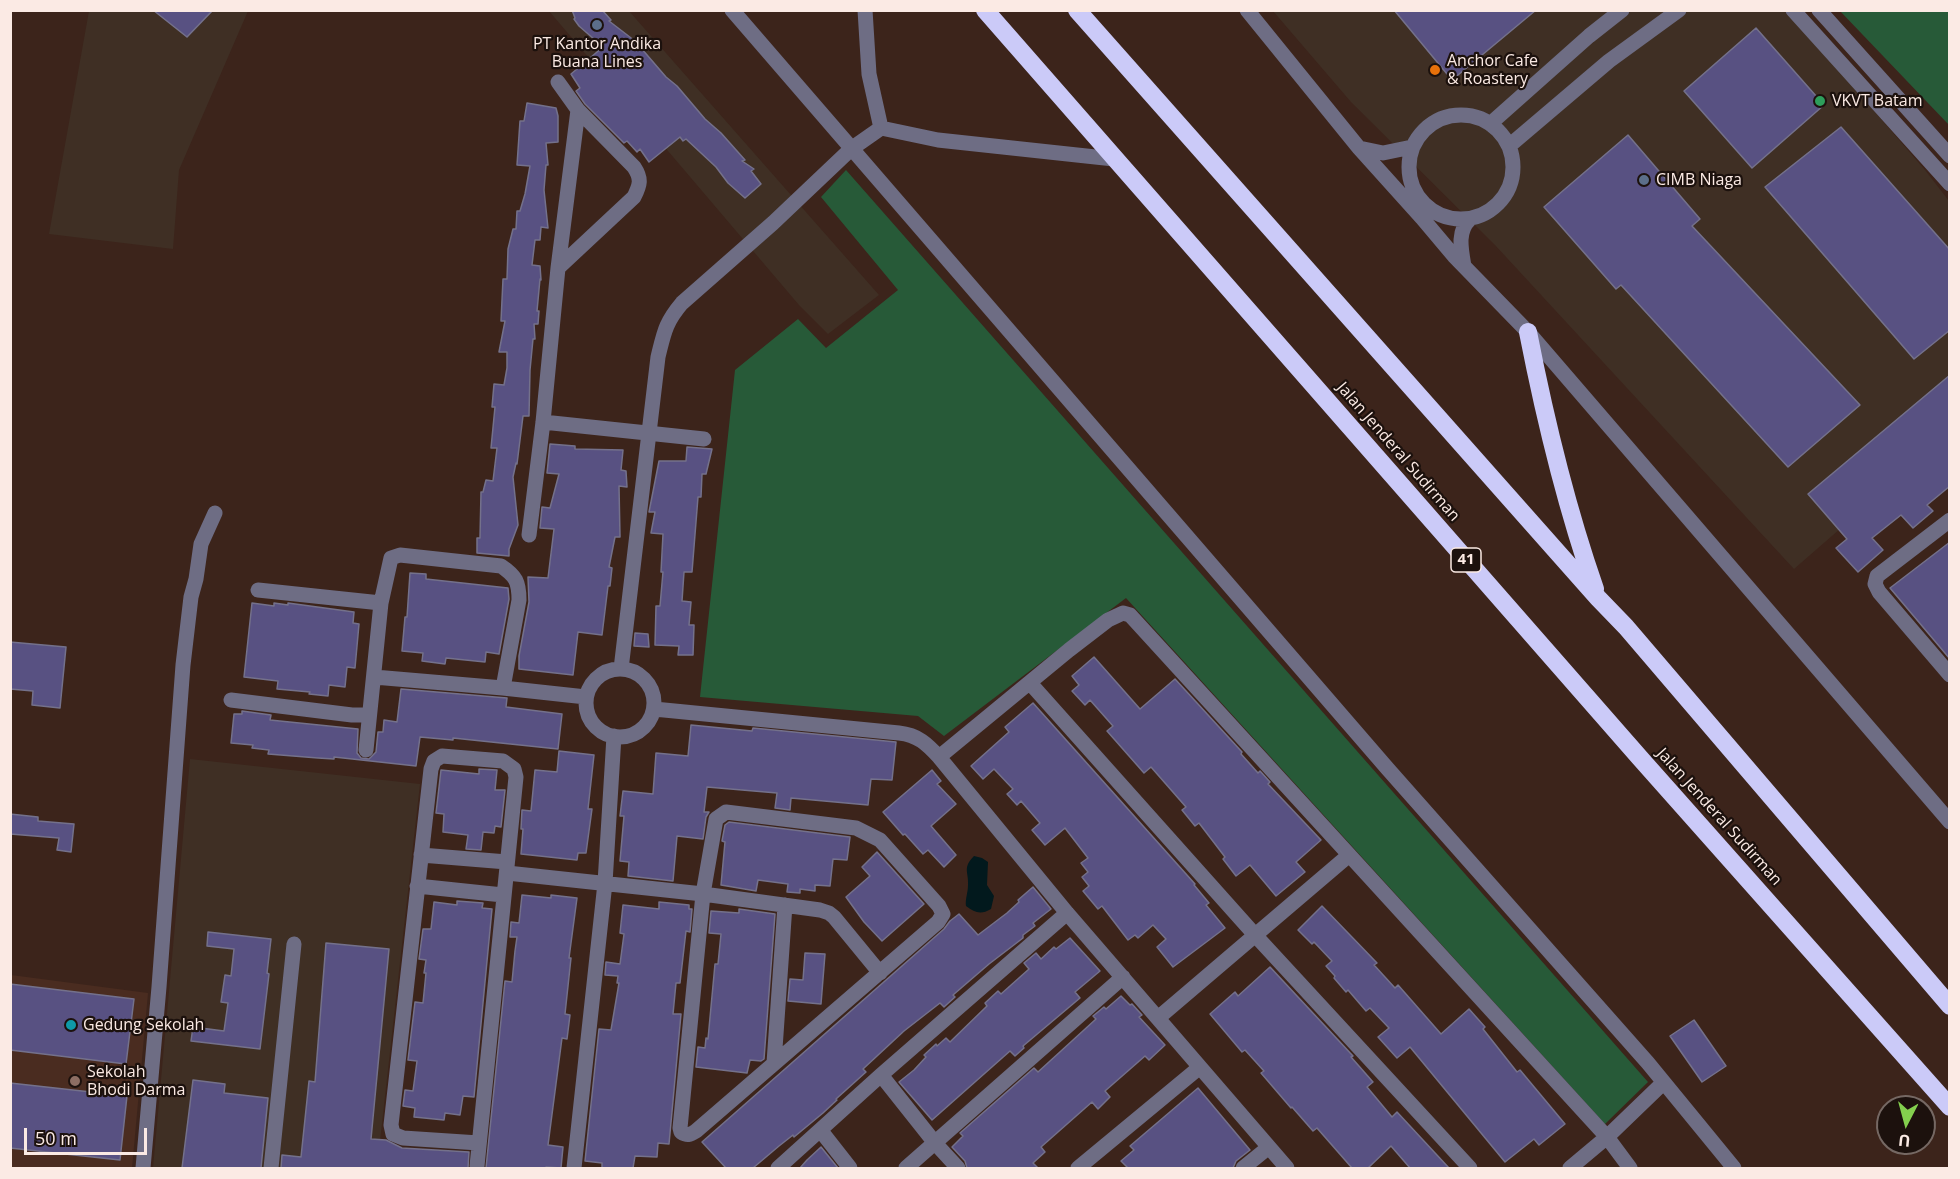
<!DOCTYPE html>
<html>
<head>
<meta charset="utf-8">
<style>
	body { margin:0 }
	#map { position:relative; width:1960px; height:1179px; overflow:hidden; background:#3c241b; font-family:"Open Sans",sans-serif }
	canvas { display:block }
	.frame { position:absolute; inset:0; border:12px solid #fbeae4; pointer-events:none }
	.north { position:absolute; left:1876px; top:1095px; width:60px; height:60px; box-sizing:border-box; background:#1c110d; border:2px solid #756863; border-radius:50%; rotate:186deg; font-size:16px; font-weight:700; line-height:24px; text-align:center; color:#fbeae4 }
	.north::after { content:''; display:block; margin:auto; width:21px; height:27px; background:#84d04e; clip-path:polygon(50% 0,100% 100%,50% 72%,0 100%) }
	.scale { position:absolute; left:24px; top:1128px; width:123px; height:27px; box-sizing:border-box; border:3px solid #fbeae4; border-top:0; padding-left:8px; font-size:18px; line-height:21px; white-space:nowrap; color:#fbeae4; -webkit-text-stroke:4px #1c110d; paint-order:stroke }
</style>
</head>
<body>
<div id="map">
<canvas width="1960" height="1179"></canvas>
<div class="frame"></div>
<div class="north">U</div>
<div class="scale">50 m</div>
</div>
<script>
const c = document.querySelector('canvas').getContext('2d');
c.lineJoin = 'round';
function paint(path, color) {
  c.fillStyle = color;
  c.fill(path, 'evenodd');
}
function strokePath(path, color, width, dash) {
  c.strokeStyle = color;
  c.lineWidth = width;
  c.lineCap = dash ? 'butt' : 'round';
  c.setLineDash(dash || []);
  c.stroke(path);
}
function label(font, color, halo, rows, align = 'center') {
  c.font = font + ' "Open Sans",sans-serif';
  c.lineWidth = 4.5;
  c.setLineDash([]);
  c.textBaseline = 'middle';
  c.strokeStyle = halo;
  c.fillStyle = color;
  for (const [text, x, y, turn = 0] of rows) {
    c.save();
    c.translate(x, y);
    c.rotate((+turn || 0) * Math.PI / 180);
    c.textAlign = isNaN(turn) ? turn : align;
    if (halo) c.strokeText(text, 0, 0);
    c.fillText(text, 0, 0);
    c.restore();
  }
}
const commercial = new Path2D(`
	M89,11H248L179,170L173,249L49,234Z
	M549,11H629L879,295L828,334L799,305Z
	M1273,11H1788L1925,170L1949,201V434L1794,569L1495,245L1351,102Z
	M190,759L420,784L377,1168H153Z`);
const built = new Path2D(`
	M11,975L148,993L132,1168H11Z`);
const green = new Path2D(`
	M1840,11H1949V125Z
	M846,170L1648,1082L1605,1124L1126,598L944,736L918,716L700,697L735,370L798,319L826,348L898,290L821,197Z`);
const water = new Path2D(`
	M974,856L982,858L988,862L987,885L994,896L991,909C981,915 975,913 966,906C965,899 968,893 968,885C969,872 962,868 974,856Z`);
const building = new Path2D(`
	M153,10H213L187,37Z
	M572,10H602L611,20L609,21L635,41L666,77L677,86L705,119L721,133L745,160L742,161L754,169L751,171L761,184L745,198L728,183L716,167L686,139L683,141L680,137L649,162L640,149L637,152L627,141L624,143L585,104L576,91L580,88L571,74L603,47L579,26L574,19L575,18Z
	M1394,10H1536L1452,80Z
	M1756,28L1824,105L1752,168L1684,91Z
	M527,103L556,108L558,116V142L546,143L548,165H546L544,190L548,228L541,227L540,240H535L532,265L540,266L541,280L540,279L537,311H539L538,324H534L535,339H533L530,370L529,416H523L517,464L516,463L513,477L518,525L509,549V556L477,553V538H480L481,492H483L486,480L493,481L497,448H491L495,407H492L494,384L504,385L507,368V352H499L505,321H501L503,279H507L508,249L513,229H516L517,211H520L525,194L530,166L517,165L520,121H524Z
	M1841,127L1950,250V330L1914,359L1765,187Z
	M1628,135L1700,219L1692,226L1860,405L1788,467L1621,285L1616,289L1544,207Z
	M1950,375V486L1927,505L1933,511L1913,528L1901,515L1872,538L1883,550L1858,572L1836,548L1847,539L1808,494Z
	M550,444L575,446V449L623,450L621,470L626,471L627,487L619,486L620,537H615L609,567L612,568L610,586H608L602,635L578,632L573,675L519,669V656L529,602L528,577L548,578L554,529L540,528L542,507L550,508L559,474L547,473Z
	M687,447L712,449L706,474H702L701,497H698L692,572H684L682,601L691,602L689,625H694L693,655H678L679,646L655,645L656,606H660L663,572H661L663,534L651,533L655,512H649L659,461H686Z
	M1950,542V659L1890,588Z
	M410,573L426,574V579L508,588L509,599L499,654L486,652L485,662L446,658L445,664L422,661L423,653L402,651L405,617H407Z
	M252,603L274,606V603L288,605V603L354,612L353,623L359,624L355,668L347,667L345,687L329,685L328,696L309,694L310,692L277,689L278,681L244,677Z
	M635,633L648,634L649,647L634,646Z
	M10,642L66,647L60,708L32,705L33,691L10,689Z
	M1094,657L1140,709L1175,679L1242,752L1241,754L1258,773L1260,771L1270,782L1268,784L1321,840L1296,862L1305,872L1276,896L1250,865L1236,876L1223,859L1225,857L1199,823L1195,826L1182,810L1186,807L1151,767L1144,773L1107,731L1113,726L1090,700L1085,705L1072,691L1079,685L1072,676Z
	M401,689L507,698L506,707L562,714L558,749L453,738V740L420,737L416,766L334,757V759L318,758L268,754L269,750L252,748L253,745L231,743L234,714H242V711L271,715L270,720L358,729L357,753L361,758L369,759L376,752L378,732H383L384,720L397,722Z
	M1033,703L1195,884L1194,885L1209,903L1206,905L1225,928L1173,967L1157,947L1166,939L1153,925L1138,938L1135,935L1128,940L1102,906L1098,909L1083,891L1089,886L1082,877L1088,872L1081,863L1088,858L1065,828L1045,845L1032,830L1040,823L1021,801L1017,805L1007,794L1013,789L994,769L983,779L971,766L1009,732L1005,727Z
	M691,725L752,731L753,728L896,742L892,780L871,779L868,805L791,798L790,810L775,808L777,793L707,787L704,812H709L706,817L703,839L677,836L673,881L628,876L629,862L620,861L624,816H620L623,791L653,794L656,753L688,756Z
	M559,751L594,755L588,809H592L586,853H578L577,860L521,854L523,829H521L522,810L531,811L535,770L557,772Z
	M479,769L497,770L495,790H505L501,827L495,826L494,833L483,832L481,850L466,849L468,835L443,832L444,814L436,813L441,770L479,774Z
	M932,770L941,781L937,784L956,804L931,826L956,855L944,867L928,850L923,854L905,834L903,835L883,812Z
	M10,814L38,817V821L74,824L71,852L57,850L59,838L10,834Z
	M729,822L850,837L847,860L833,859L830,886L815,885V891L800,889V893L787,892L788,884L758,880L756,891L721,885L725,842L722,841L725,825Z
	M877,852L924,904L882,941L864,922L846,897L870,876L862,867Z
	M1033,887L1051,909L1033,923L1035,926L1023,935V938L989,964L953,995L955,997L944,1007L940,1003L904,1031L863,1069L866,1072L836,1099L837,1100L823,1113L794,1137L793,1135L779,1146L753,1168H726L702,1142L944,929L950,921L959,914L978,935L1007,913L1019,902L1018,900Z
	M522,895L551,898V895L577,898L569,958H571L565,1014L570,1015L567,1039L562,1038L548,1145L563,1147L561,1168L546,1167V1168H486L505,981L512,982L515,951L517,937H510L511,922L519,923Z
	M457,901L483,903L482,908L492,909L474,1097L463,1096L460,1115L445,1113L444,1120L414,1117L415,1108L403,1106L405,1090L413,1091L417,1061L408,1060L415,1002L423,1003L426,973H424L426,960L419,959L423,929H431L434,902L457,905Z
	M659,902L689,905V909H692L690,932L686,931L680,983H676L673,1014H681L669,1144L658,1143L657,1157L635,1156L633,1168H602V1163L585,1161L599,1029L611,1030L619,983H617L618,976L605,975L606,962L620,964L624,934L620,933L623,905L659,909Z
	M1322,906L1377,963L1374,965L1395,988L1398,985L1441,1034L1469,1009L1485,1027L1483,1029L1517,1072L1520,1070L1565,1124L1539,1145L1534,1139L1505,1162L1410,1047L1397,1058L1378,1037L1389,1028L1370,1008L1366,1011L1348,990L1346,992L1334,978L1335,976L1326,966L1332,961L1314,942L1312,944L1298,930Z
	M739,909L775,914L764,1059L761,1061L750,1060L747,1073L696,1067L698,1047L705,1048L706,1038L708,1039L715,964H718L721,934L709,933L711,911L739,913Z
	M208,932L271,939L267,973L269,974L260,1049L191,1041L193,1027L224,1031L228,1003L221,1002L225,975L231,976L234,949L207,946Z
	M1070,938L1100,971L1075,992L1080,998L1023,1046L1024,1048L1015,1056L1010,1051L932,1120L899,1082L914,1070L926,1057L924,1055L936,1044L937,1046L946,1038L950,1042L987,1006L985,1003L998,991L1001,994L1029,969L1024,963L1036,953L1041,959L1054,947L1056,949Z
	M326,943L389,949L371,1139L386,1140L402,1148L469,1152L468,1168H281L282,1155L301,1157L309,1081L315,1082Z
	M805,953L825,954L821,1004L788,1001L790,979L803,980Z
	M1270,967L1353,1056L1351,1057L1373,1082L1367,1087L1392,1117L1397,1112L1449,1168H1410L1391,1146L1368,1168H1352L1317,1128L1313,1131L1292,1107L1291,1108L1261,1073L1264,1071L1245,1050L1242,1052L1210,1014L1235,992L1238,996Z
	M10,984L134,999L126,1064L10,1050Z
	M1121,996L1130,1005L1132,1004L1142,1015L1139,1017L1165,1045L1149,1060L1145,1056L1105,1091L1110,1097L1098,1109L1092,1102L1041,1147L1045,1152L1033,1163L1038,1168H967L965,1161L952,1147L963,1136L960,1133L1034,1068L1038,1072L1096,1019L1093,1016L1104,1007L1106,1009Z
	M1694,1020L1726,1066L1702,1082L1670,1036Z
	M193,1080L225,1084L224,1093L268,1098L261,1168H182Z
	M10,1083L127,1096L120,1160L10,1148Z
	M1198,1088L1250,1150L1236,1161L1233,1168H1128L1121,1161L1134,1150L1130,1146Z
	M821,1147L838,1168H800L807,1160Z`);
const minor = new Path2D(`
	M732,10L1387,768L1648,1063L1734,1168
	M865,10L869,74L881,128
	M1247,10L1359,148L1422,218L1454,256L1528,332L1950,822
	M1793,10L1950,184
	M1819,10L1950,156
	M558,82L578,110L634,167C642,179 640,185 634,197L558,268
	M1409 167a52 52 0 1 1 104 0a52 52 0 1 1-104 0Z
	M1490,124L1589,36L1622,10
	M1509,146L1609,61L1679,10
	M1359,148L1383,153L1412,147
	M1464,266C1461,249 1457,231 1470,219
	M543,422L704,439
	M1950,520L1877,576L1875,584L1879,592L1950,675
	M529,535L543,422L558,268L578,110
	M258,590L381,603
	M621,669L658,357C664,333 665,323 682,303L773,223L851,149L881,128L938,140L1114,159
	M586 703a34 34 0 1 1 68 0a34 34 0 1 1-68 0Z
	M374,677L503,688L586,697
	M1030,683L1255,935L1470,1168
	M231,700L352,715H369
	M654,709L899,733C918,735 927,744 939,757L1067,913L1287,1168
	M366,750L381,603L391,558L400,555L501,566C516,576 519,582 519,600L503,688
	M939,757L1069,650L1108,620L1123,613L1130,615L1607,1137L1630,1168
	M726,812L856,828L880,840L939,906L943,914L938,922C858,992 776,1061 696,1131C690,1135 687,1136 681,1132L680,1128L703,894L716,819Z
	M421,855L507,862
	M507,873L703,894L820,910L829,913L834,917L880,973
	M417,886L503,895
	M1158,1018L1348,856
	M774,1063L785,905
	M881,1075L935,1143L958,1168
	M821,1131L850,1168
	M477,1166L516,777L514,769L503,761L442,756L434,761L431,769L391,1125L393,1134L403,1138L479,1143
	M143,1168L159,987L183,665L191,597L196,579L201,544L215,513
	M271,1168L294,944
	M574,1168L605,883L614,736
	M778,1168L881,1075L1067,913
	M906,1168L1123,977
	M1078,1168L1200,1067
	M1243,1168L1269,1147
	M1570,1168L1607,1137L1663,1083`);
const highway = new Path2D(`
	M985,10L1640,758L1950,1107
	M1077,10L1598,598L1626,627L1950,1006
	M1528,332C1545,419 1566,506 1595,589`);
const markers = [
	[597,25,6,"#5c6f8a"],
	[1435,70,6,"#e8710a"],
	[1820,101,6,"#2e9e5b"],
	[1644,180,6,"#5c6f8a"],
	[71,1025,6,"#0f9aa8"],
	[75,1081,6,"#8d6e63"]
];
const shields = [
	[1466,560,30]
];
const shieldNames = [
	["41",1466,560]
];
const poiNames = [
	["PT Kantor Andika",597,44,"center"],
	["Buana Lines",597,62,"center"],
	["Anchor Cafe",1447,61],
	["& Roastery",1447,79],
	["VKVT Batam",1832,101],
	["CIMB Niaga",1656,180],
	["Gedung Sekolah",83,1025],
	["Sekolah",87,1072],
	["Bhodi Darma",87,1090]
];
const streetNames = [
	["Jalan Jenderal Sudirman",1398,452,49],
	["Jalan Jenderal Sudirman",1719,817,48]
];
paint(commercial, '#3f2f24');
paint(built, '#4a2c20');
paint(green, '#275a38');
paint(water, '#02191d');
paint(building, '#585182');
strokePath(building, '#74718b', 1.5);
strokePath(minor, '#6e6d84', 15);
strokePath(highway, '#cbcaf8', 18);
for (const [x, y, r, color] of markers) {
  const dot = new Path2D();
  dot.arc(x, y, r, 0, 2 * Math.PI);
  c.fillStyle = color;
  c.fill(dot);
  strokePath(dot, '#1c110d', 2);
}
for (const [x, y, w] of shields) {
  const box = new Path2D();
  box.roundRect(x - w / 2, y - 12, w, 24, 4.5);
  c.fillStyle = '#1c110d';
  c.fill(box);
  strokePath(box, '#fbeae4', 1.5);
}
label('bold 15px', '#fbeae4', null, shieldNames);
label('16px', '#fbeae4', '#1c110d', poiNames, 'left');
label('16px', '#fbeae4', '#1c110d', streetNames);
</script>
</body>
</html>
